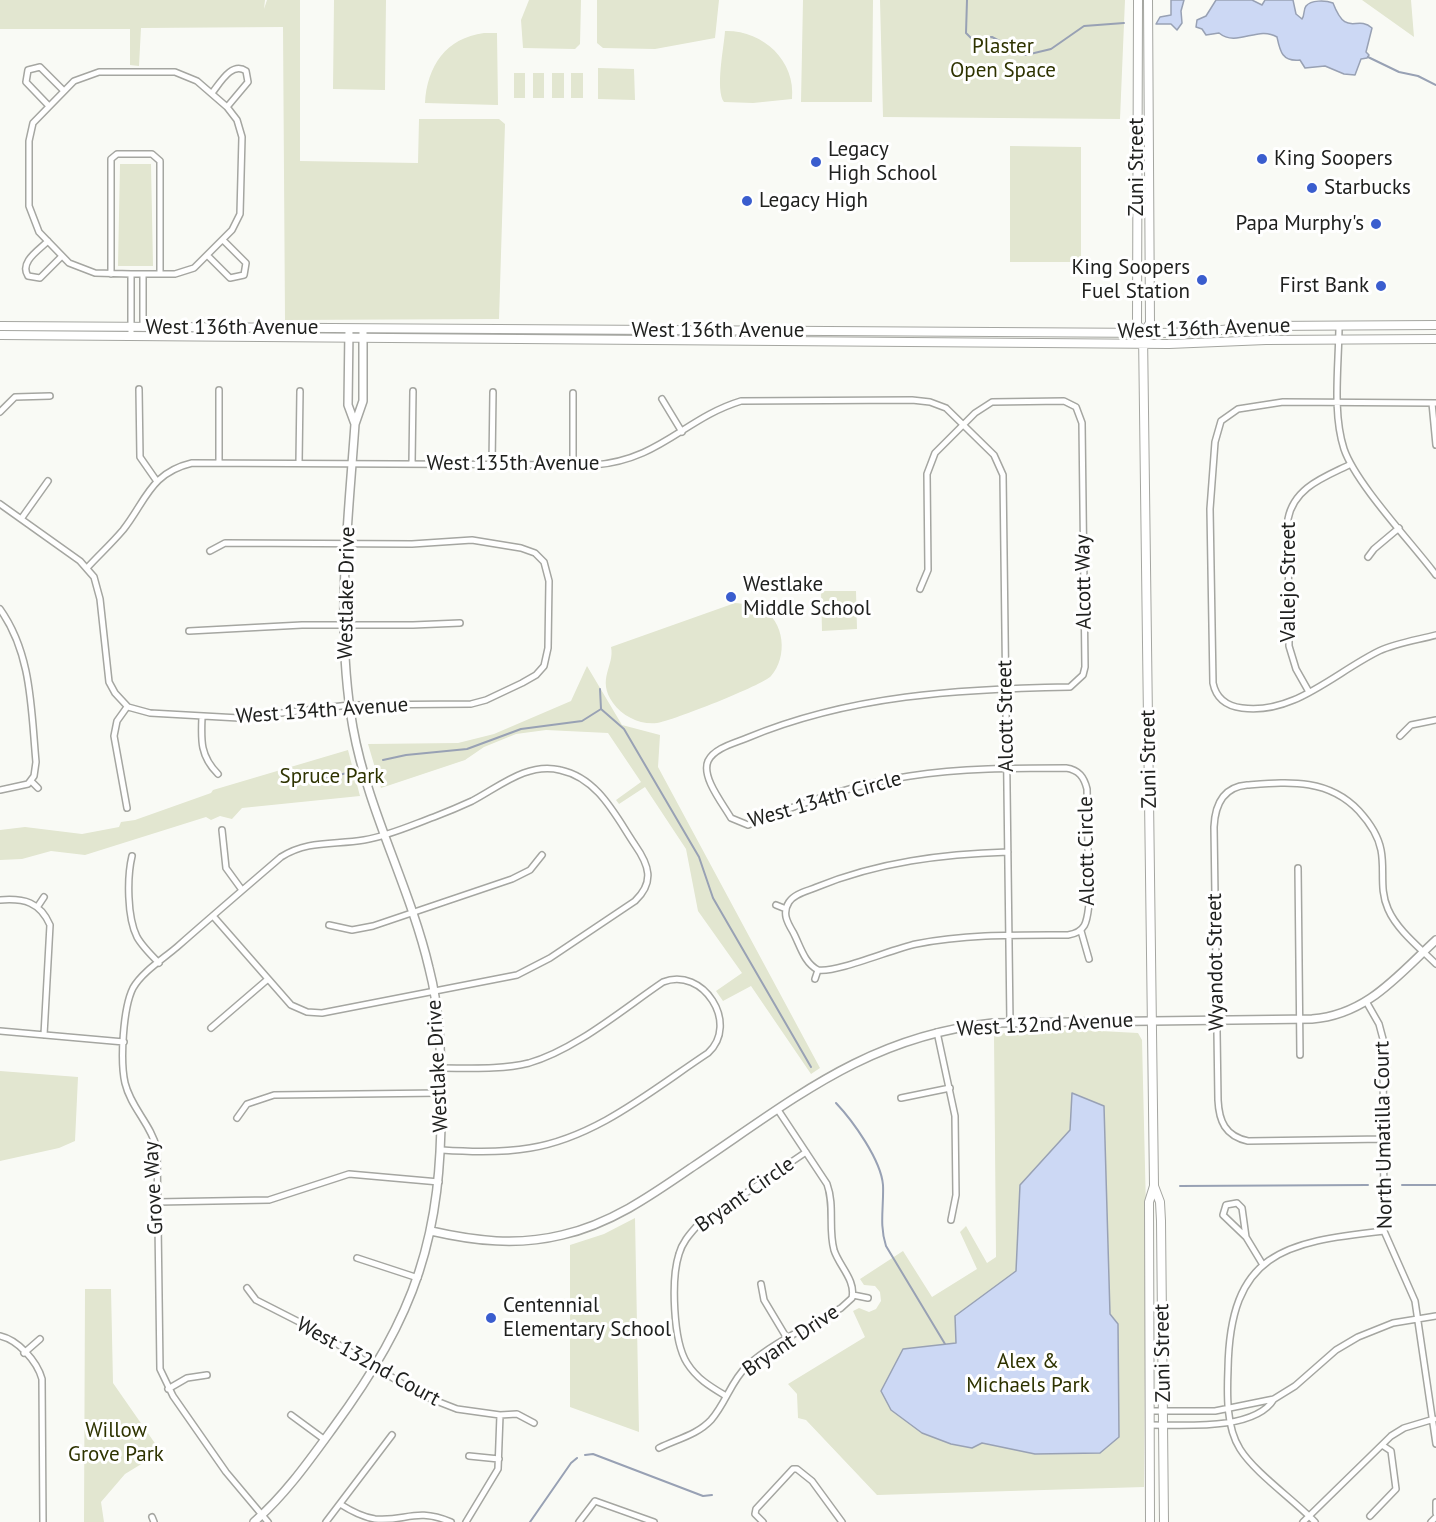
<!DOCTYPE html>
<html>
<head>
<meta charset="utf-8">
<style>
	body { margin:0 }
	canvas { display:block; background:#f9faf5 }
</style>
</head>
<body>
<canvas width="1436" height="1522"></canvas>
<script>
const c = document.querySelector('canvas').getContext('2d');
c.lineJoin = 'round';
function paint(path, color) {
  c.fillStyle = color;
  c.fill(path, 'evenodd');
}
function strokePath(path, color, width, dash) {
  c.strokeStyle = color;
  c.lineWidth = width;
  c.lineCap = dash ? 'butt' : 'round';
  c.setLineDash(dash || []);
  c.stroke(path);
}
function label(font, color, halo, rows, align = 'center') {
  c.font = font + ' "PT Sans",sans-serif';
  c.lineWidth = 6;
  c.setLineDash([]);
  c.textBaseline = 'middle';
  c.strokeStyle = halo;
  c.fillStyle = color;
  for (const [text, x, y, turn = 0] of rows) {
    c.save();
    c.translate(x, y);
    c.rotate((+turn || 0) * Math.PI / 180);
    c.textAlign = isNaN(turn) ? turn : align;
    if (halo) c.strokeText(text, 0, 0);
    c.fillText(text, 0, 0);
    c.restore();
  }
}
const green = new Path2D(`
	M0,0H265L264,9L267,0H300V161L418,163L419,119H499L505,124L499,319L285,320L283,27L141,28L139,66L130,65V29H0Z
	M334,0H386L385,90L333,89Z
	M529,0H581L580,44L575,49L523,48L521,20Z
	M597,0H719L715,38L655,49L603,48L597,43Z
	M803,0H873L872,102H801Z
	M880,0H1125L1120,119L883,117Z
	M1362,0H1411L1414,37Z
	M725,31C762,30 796,60 792,99L753,103L724,102C715,90 724,47 725,31Z
	M484,33H497L498,105L425,103C427,66 446,38 484,33Z
	M598,68L634,69L635,100L598,99Z
	M514,73H525V98H514Z
	M533,73H544V98H533Z
	M552,73H564V98H552Z
	M571,73H583V98H571Z
	M1010,146L1081,147V262H1010Z
	M120,164H151L153,266H118Z
	M821,591H856L857,629L822,631Z
	M735,603C744,604 753,604 761,608C785,621 788,657 771,676C763,685 672,721 657,723C641,725 623,717 613,703C596,679 615,666 611,647Z
	M587,666L622,725L660,735L658,767L820,1068L811,1074L751,986L723,1001L716,991L742,973L698,911L686,849L645,787L619,804L616,800L641,782L608,733L546,730L516,734L484,747L465,760L381,788L368,744L458,743L494,734L571,701Z
	M348,750L360,796L242,808L232,819L220,816L211,820L206,817L85,855L51,851L22,859L0,860V830L25,827L82,834L119,827L121,822L135,820L211,793L213,790Z
	M1021,1030H1081L1138,1033L1142,1040L1146,1209L1144,1487L877,1495L806,1420L798,1418L797,1394L788,1384L865,1337L853,1311L859,1308L869,1312L876,1309L881,1301L880,1292L875,1286L864,1285L860,1279L903,1251L932,1297L977,1269L960,1232L966,1226L987,1263L996,1257L994,1035Z
	M0,1071L78,1077L75,1141L59,1148L0,1161Z
	M635,1218L639,1432L570,1407V1245L604,1234Z
	M85,1289H111L113,1383L161,1452L125,1474L101,1502L104,1522H84Z`);
const water = new Path2D(`
	M1171,0H1184L1181,11L1182,23L1177,30L1171,24H1156L1160,17L1171,15Z
	M1216,0H1252L1262,5L1265,0H1293L1296,14L1302,19C1305,15 1303,10 1306,6C1311,0 1325,0 1333,3C1347,39 1356,14 1372,28L1366,52L1369,55L1367,58L1361,59L1355,75L1344,74L1325,66L1305,68L1300,60C1282,62 1280,51 1277,37C1258,25 1237,48 1219,33L1206,35L1202,29L1196,27L1197,20L1206,16Z
	M1072,1093L1104,1106L1110,1314L1118,1324L1119,1437L1100,1453L1035,1454L982,1443L972,1448L951,1444L922,1433L891,1410L881,1391L903,1349L956,1343L955,1316L1016,1271L1020,1185L1070,1130Z`);
const stream = new Path2D(`
	M967,0L966,33L971,38L992,37L1026,55L1051,49L1084,26L1124,23
	M1368,57L1399,72L1418,76L1436,85
	M600,689L601,709
	M383,760L406,755L467,749L521,729L582,721L601,709L624,729L699,857L713,898L811,1067
	M322,779L347,773
	M836,1103C853,1121 881,1160 883,1185C884,1206 879,1225 886,1246L945,1344
	M1402,1185H1436
	M1180,1186L1368,1185
	M585,1455L593,1454L703,1496L712,1495
	M530,1522L571,1463L577,1458`);
const minor = new Path2D(`
	M99,72H175L197,81L227,107L237,120L242,137L240,214L232,230L194,268L175,274H131L95,273L69,263L39,232L29,206V141L33,123L74,81Z
	M212,93C220,83 232,61 246,71L248,82L227,107
	M48,105L26,82L28,70L40,67L63,90
	M48,241C39,250 19,262 28,276L40,278L62,256
	M208,256L230,278L244,275L246,263L223,240
	M111,274V159L117,154H152L160,161V274
	M1339,325C1339,364 1332,412 1344,449C1356,484 1412,543 1436,575
	M143,328V274
	M131,336V274
	M139,389L140,457L156,480
	M662,399L682,432
	M1432,403L1436,445
	M1436,403L1283,402L1238,409L1221,421L1215,442L1210,509L1213,683C1216,698 1226,706 1242,708C1294,715 1334,673 1379,651C1396,643 1417,640 1436,635
	M0,412L15,397L50,396
	M219,462V390
	M299,463L300,391
	M412,464L413,391
	M492,465L493,392
	M573,465V393
	M0,504L80,561L94,577L100,599L109,682L115,693L128,707L150,713L239,718L349,705L471,704L486,700L522,683L536,675L544,666L548,648L549,581L544,562L535,553L521,548L472,540L412,544L225,543L210,551
	M21,519L48,481
	M1368,557L1374,549L1399,528
	M87,568C99,555 112,543 123,530C146,501 150,473 192,463L594,465C660,460 685,418 741,401L912,400L930,402L946,408L994,455L1003,475L1010,1023
	M920,589L928,570L927,474L935,453L975,413L992,402L1064,401L1076,407L1082,423L1085,667L1083,675L1070,687C959,689 850,695 747,738C735,743 714,748 708,761C701,777 723,804 731,818L748,825C800,803 854,784 910,776C962,768 1014,768 1066,768C1079,770 1084,777 1087,789L1089,904C1087,920 1087,932 1068,935C1017,935 966,934 916,944C892,949 837,973 818,970C804,963 800,945 793,932C787,922 782,913 789,902C795,893 808,891 817,887C878,862 943,854 1008,852
	M0,609C32,654 31,709 36,762L34,776L28,784L0,790
	M189,631L302,625H413L460,623
	M1309,692L1296,669L1289,646L1288,519C1294,487 1325,477 1351,464
	M127,707L117,721L114,736L127,808
	M202,717C201,740 200,756 218,774
	M1400,736L1411,725L1436,720
	M31,781L38,788
	M222,830L226,868L242,890
	M132,856C127,877 127,917 137,937C142,946 151,955 159,963
	M1298,868L1300,1055
	M0,900C24,898 40,902 50,925L44,1035
	M776,905L786,909
	M38,906L44,897
	M213,916L291,1005L307,1012L322,1013L517,975L550,958L635,901C655,882 649,865 635,845C615,815 598,778 560,770C527,762 499,787 472,801C459,807 447,812 434,817C412,825 388,836 364,840C334,845 308,840 281,857C246,887 211,917 177,947C163,959 142,972 133,988C123,1008 120,1061 125,1083C131,1108 151,1124 157,1149L160,1369L173,1396L226,1472L268,1522
	M329,925L352,930L373,926L512,879L530,870L542,855
	M1081,931L1089,959
	M815,979L818,970
	M1367,1003L1379,1024L1383,1039L1384,1231L1415,1301L1436,1444
	M211,1028L268,979
	M0,1031L124,1042
	M937,1032L955,1116L956,1195L951,1220
	M441,1068C470,1068 501,1070 529,1063C575,1050 623,1009 663,982C703,966 740,1024 708,1053C652,1090 597,1137 530,1148C501,1153 471,1152 442,1150
	M901,1098L950,1088
	M237,1118L247,1104L274,1095L441,1093
	M1385,1139L1248,1141C1225,1136 1219,1121 1218,1100L1214,827C1215,805 1223,787 1247,785C1289,782 1328,778 1359,811C1369,822 1378,834 1381,850C1385,870 1379,889 1388,909C1397,930 1420,948 1436,964
	M157,1202L269,1200L349,1174L439,1182
	M1246,1237L1223,1215L1226,1205L1237,1203L1242,1208L1246,1237L1263,1265
	M357,1258L418,1278
	M761,1284L764,1300L788,1340
	M247,1288L256,1300L311,1328L421,1395L457,1409L500,1415L517,1414L534,1423
	M853,1295L868,1298
	M0,1336C18,1340 37,1361 42,1379L43,1522
	M24,1353L40,1339
	M168,1389L187,1378L207,1375
	M726,1396C711,1387 697,1379 687,1363C673,1341 671,1279 679,1254C682,1243 689,1235 696,1227L806,1152
	M1150,1411H1215L1274,1399L1295,1386L1336,1350L1358,1337L1393,1323L1436,1316
	M291,1415L325,1440
	M1150,1425C1183,1425 1255,1431 1274,1399
	M659,1448C677,1439 697,1435 711,1420C726,1403 731,1381 747,1366C773,1342 811,1326 841,1308L852,1298C856,1280 839,1266 834,1250C828,1228 835,1206 827,1184L778,1110
	M469,1456L499,1459
	M1436,1502V1513
	M340,1504C351,1511 362,1517 375,1519C406,1522 415,1507 451,1522
	M1370,1516L1396,1489L1391,1451L1382,1445
	M152,1517L154,1522
	M326,1522L392,1435
	M466,1522L498,1469L500,1415
	M579,1522L595,1501L654,1522
	M763,1522L755,1514L756,1509L793,1469H797L812,1481L842,1522
	M1303,1522L1391,1436L1404,1428L1434,1419
	M1315,1522C1294,1500 1255,1473 1240,1449C1226,1427 1227,1394 1228,1369C1230,1253 1283,1242 1384,1231
	M1431,1522L1436,1517`);
const tertiary = new Path2D(`
	M349,329L348,405L355,424
	M431,1231C475,1241 517,1246 562,1235C611,1224 652,1195 694,1166C794,1099 868,1036 993,1023L1312,1019C1367,1015 1398,975 1436,940
	M254,1522C285,1495 309,1461 333,1428C416,1315 443,1236 441,1096C441,1053 440,1010 429,968C410,887 368,811 353,728C335,627 348,525 355,424L363,401V329`);
const secondary = new Path2D(`
	M1138,0L1137,324L1143,333
	M1148,0L1150,323L1143,333L1154,1186L1149,1202L1150,1522
	M0,326L1159,333L1200,332L1264,326L1436,325
	M0,335L1169,344L1266,340L1436,339
	M1154,1186L1160,1202L1161,1221L1164,1522`);
const markers = [
	[1262,159,6,"#3a5dce"],
	[816,162,6,"#3a5dce"],
	[1312,188,6,"#3a5dce"],
	[747,201,6,"#3a5dce"],
	[1376,224,6,"#3a5dce"],
	[1202,280,6,"#3a5dce"],
	[1381,286,6,"#3a5dce"],
	[731,597,6,"#3a5dce"],
	[491,1318,6,"#3a5dce"]
];
const parkNames = [
	["Plaster",1003,47],
	["Open Space",1003,71],
	["Spruce Park",332,777],
	["Alex &",1028,1362],
	["Michaels Park",1028,1386],
	["Willow",116,1431],
	["Grove Park",116,1455]
];
const poiNames = [
	["Legacy",828,150],
	["High School",828,174],
	["King Soopers",1274,159],
	["Starbucks",1324,188],
	["Legacy High",759,201],
	["Papa Murphy's",1364,224,"right"],
	["King Soopers",1190,268,"right"],
	["Fuel Station",1190,292,"right"],
	["First Bank",1369,286,"right"],
	["Westlake",743,585],
	["Middle School",743,609],
	["Centennial",503,1306],
	["Elementary School",503,1330]
];
const streetNames = [
	["Zuni Street",1137,167,-90],
	["West 136th Avenue",232,328],
	["West 136th Avenue",1204,329,-2],
	["West 136th Avenue",718,331],
	["West 135th Avenue",513,464],
	["Alcott Way",1084,582,-91],
	["Vallejo Street",1289,582,-90],
	["Westlake Drive",347,593,-89],
	["West 134th Avenue",322,711,-4],
	["Alcott Street",1006,716,-91],
	["Zuni Street",1149,759,-91],
	["West 134th Circle",825,800,-16],
	["Alcott Circle",1087,851,-91],
	["Wyandot Street",1216,962,-91],
	["West 132nd Avenue",1045,1025,-3],
	["Westlake Drive",438,1066,-93],
	["North Umatilla Court",1384,1135,-91],
	["Grove Way",154,1188,-93],
	["Bryant Circle",745,1195,-35],
	["Bryant Drive",791,1341,-34],
	["Zuni Street",1163,1353,-91],
	["West 132nd Court",368,1362,29]
];
paint(green, '#e2e6d0');
paint(water, '#ccd8f4');
strokePath(water, '#98a1b4', 1.5);
strokePath(stream, '#98a1b4', 2);
strokePath(minor, '#a5a6a1', 8);
strokePath(tertiary, '#a5a6a1', 10);
strokePath(secondary, '#a5a6a1', 10);
strokePath(minor, '#fff', 5);
strokePath(tertiary, '#fff', 7);
strokePath(secondary, '#fff', 8);
for (const [x, y, r, color] of markers) {
  const dot = new Path2D();
  dot.arc(x, y, r, 0, 2 * Math.PI);
  c.fillStyle = color;
  c.fill(dot);
  strokePath(dot, '#fff', 2);
}
label('21px', '#2e3300', '#fff', parkNames);
label('21px', '#20211f', '#fff', poiNames, 'left');
label('21px', '#20211f', '#fff', streetNames);
</script>
</body>
</html>
